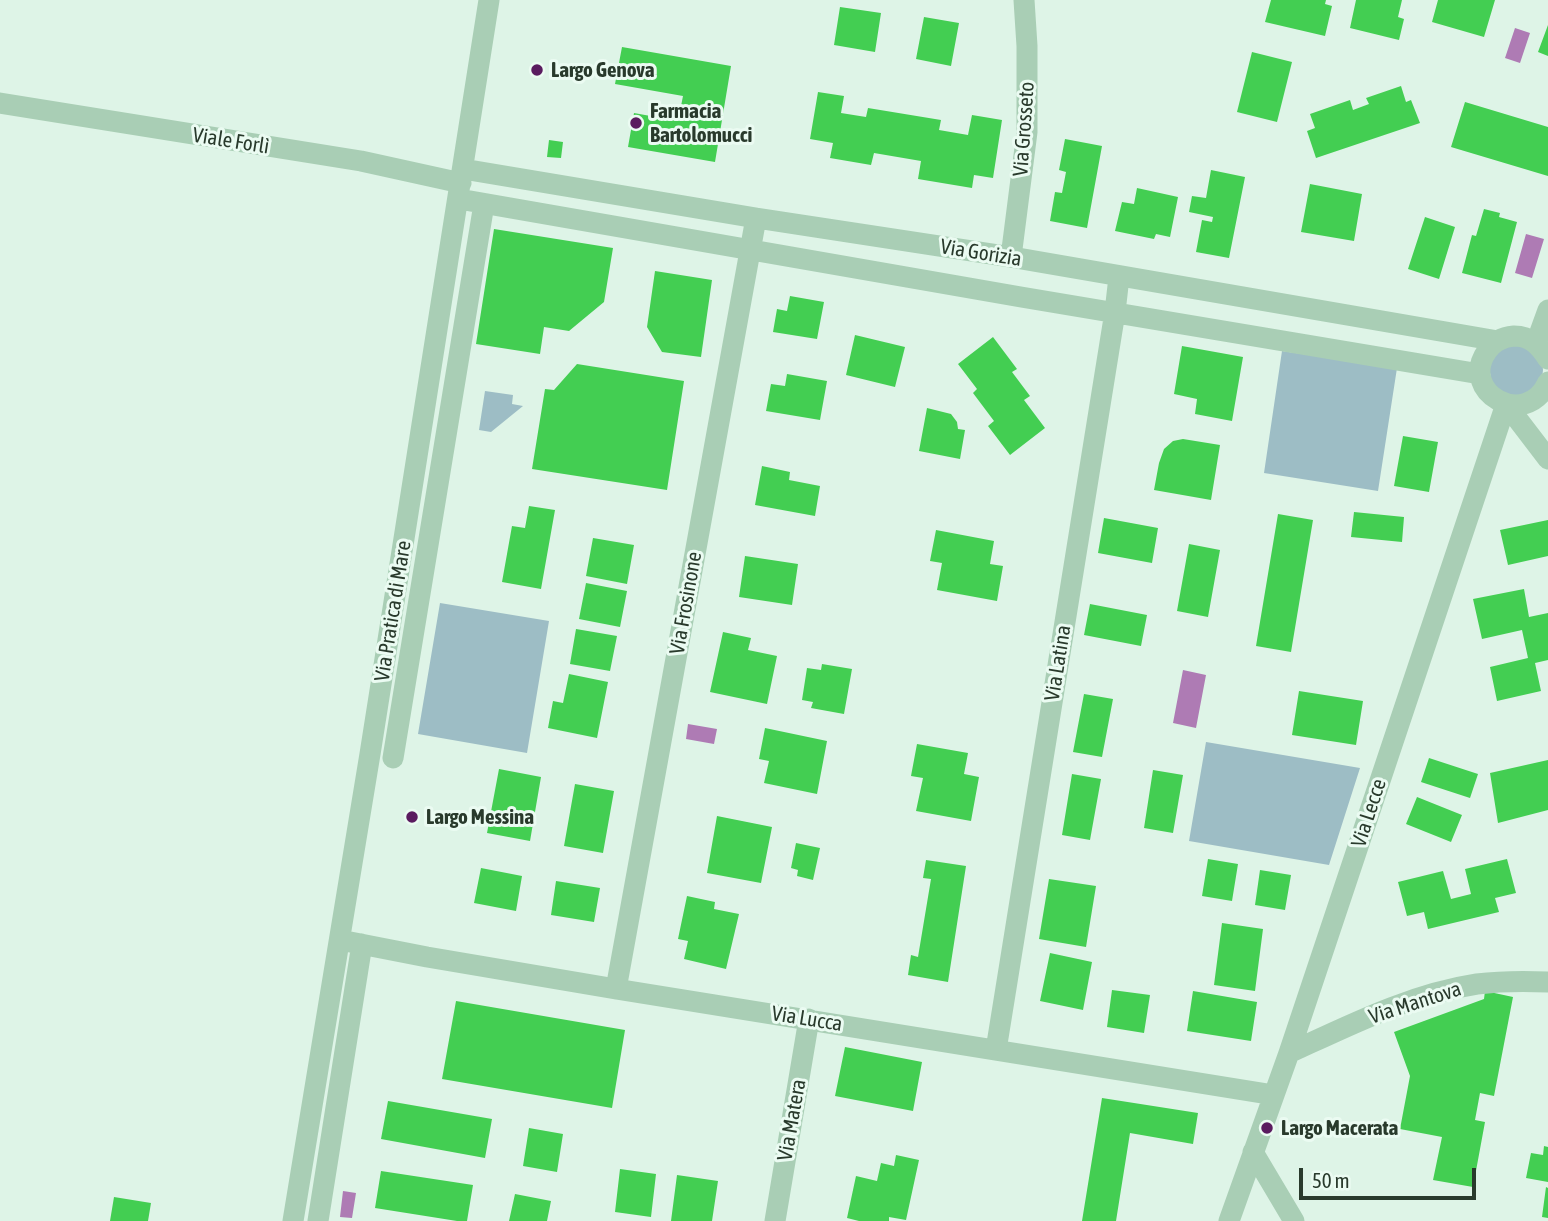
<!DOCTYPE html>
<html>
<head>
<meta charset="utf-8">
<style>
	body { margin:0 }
	#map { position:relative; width:1548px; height:1221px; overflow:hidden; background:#def4e7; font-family:"Asap Condensed",sans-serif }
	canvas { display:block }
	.scale { position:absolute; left:1299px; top:1168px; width:177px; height:32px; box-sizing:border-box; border:4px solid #293a2c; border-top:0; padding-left:9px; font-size:21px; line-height:24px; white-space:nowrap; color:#293a2c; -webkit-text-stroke:5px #ebfbf2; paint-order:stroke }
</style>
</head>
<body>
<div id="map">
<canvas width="1548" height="1221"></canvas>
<div class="scale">50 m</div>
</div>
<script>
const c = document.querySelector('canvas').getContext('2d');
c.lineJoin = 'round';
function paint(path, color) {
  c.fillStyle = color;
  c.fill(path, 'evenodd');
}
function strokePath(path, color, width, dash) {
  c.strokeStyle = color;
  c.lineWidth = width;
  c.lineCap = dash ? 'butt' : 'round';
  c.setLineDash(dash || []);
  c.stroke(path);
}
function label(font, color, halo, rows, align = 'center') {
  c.font = font + ' "Asap Condensed",sans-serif';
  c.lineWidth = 6;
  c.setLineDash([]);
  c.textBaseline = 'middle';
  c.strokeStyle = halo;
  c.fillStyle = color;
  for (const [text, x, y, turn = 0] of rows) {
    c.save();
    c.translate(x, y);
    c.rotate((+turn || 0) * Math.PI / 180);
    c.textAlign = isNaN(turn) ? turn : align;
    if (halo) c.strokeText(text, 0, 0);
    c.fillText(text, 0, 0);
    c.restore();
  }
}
const green = new Path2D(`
	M1523,344L1542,361L1543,370L1542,379L1538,386L1516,399L1493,388L1488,363L1498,349Z
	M1282,351L1397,368L1378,491L1264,473Z
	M485,391L513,395L512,404L523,406L491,432L479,430Z
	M440,603L549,621L527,753L418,734Z
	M1206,742L1360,768L1329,865L1189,841Z`);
const water = new Path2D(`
	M1515,28L1530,33L1520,63L1505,58Z
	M1526,234L1544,239L1532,278L1515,273Z
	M1183,670L1206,675L1196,728L1173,723Z
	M688,724L717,729L714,744L686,739Z
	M343,1191L356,1193L352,1218L340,1217Z`);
const building = new Path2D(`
	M1271,0H1326L1325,4L1332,6L1325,36L1265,22Z
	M1356,0H1402L1398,17L1404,19L1399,40L1350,28Z
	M1438,0H1495L1484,37L1432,22Z
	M840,7L881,13L875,52L834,45Z
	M924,17L959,23L951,66L916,59Z
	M1548,25V56L1538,52Z
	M622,47L731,66L715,162L628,147L634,113L678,121L683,96L615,84Z
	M1252,52L1292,62L1277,122L1237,112Z
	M1401,86L1406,102L1411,100L1420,123L1316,158L1307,131L1315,128L1310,114L1350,100L1353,110L1369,104L1366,98Z
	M818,92L844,96L841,113L866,117L868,108L941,120L939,130L968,135L972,115L1002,120L993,178L974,175L972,188L918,179L921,161L874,153L871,165L830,158L833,143L810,139Z
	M1465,102L1548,127V176L1451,147Z
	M1065,139L1102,146L1087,228L1050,221L1055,192L1062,193L1066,172L1059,170Z
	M549,140L563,142L561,158L547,157Z
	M1211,170L1245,177L1229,258L1196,252L1202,220L1212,222L1213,217L1189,212L1192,196L1206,198Z
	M1310,184L1362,194L1354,241L1301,232Z
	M1137,188L1178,197L1170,237L1156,234L1154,239L1115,231L1122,202L1134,204Z
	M1484,209L1500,213L1499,217L1517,222L1501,283L1462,273L1472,235L1476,236Z
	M1425,217L1455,227L1439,279L1408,269Z
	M494,229L613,248L604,302L569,331L544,327L540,354L476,344Z
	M655,271L712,280L701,357L662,352L647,327Z
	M790,296L824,302L817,339L773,332L777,309L787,311Z
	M855,335L905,347L895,387L846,375Z
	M993,337L1017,369L1012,372L1030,396L1024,400L1045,428L1010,455L988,426L994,421L973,393L977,389L958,364Z
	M1182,346L1243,357L1232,421L1195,414L1197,399L1174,394Z
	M577,364L684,381L667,490L532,469L545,389L554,390Z
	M787,374L827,381L820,420L766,411L771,384L785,386Z
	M927,408L951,414L957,422L958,429L965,430L960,459L919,451Z
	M1403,436L1438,442L1429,492L1394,486Z
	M1183,439L1220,445L1211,500L1154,490L1159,463L1164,449L1173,441Z
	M762,466L790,472L789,480L820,486L815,516L755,505Z
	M529,506L555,510L541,589L502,582L512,526L525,528Z
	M1354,512L1404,517L1402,542L1351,537Z
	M1278,514L1313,520L1291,652L1256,646Z
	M1104,518L1158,528L1152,563L1098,553Z
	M1548,520V556L1508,565L1500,530Z
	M936,530L994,541L990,564L1003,566L997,601L937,590L942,563L930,561Z
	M593,538L634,545L627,584L586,576Z
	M1189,544L1220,550L1208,617L1177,611Z
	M745,556L798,564L792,605L739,597Z
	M586,583L627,591L620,627L579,619Z
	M1524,589L1529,617L1548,613V660L1535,663L1541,691L1497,701L1490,667L1528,658L1522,630L1482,639L1473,599Z
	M1090,604L1147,615L1141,646L1084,635Z
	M576,629L617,636L610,671L570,664Z
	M723,632L751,638L748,650L777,656L767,704L710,692Z
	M822,664L852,669L844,714L811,708L813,702L802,700L807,668L821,670Z
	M569,674L608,682L597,738L548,728L553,701L563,703Z
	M1299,691L1363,701L1356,745L1292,735Z
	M1084,694L1113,699L1102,757L1073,752Z
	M765,728L827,741L817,794L764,783L769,761L759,759Z
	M917,744L968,753L964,774L979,777L971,821L916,811L923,778L911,776Z
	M1429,758L1478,774L1470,798L1421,782Z
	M1548,760V810L1498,823L1490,773Z
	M499,769L541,777L530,841L487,833Z
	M1153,770L1183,775L1173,833L1144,828Z
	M1072,774L1101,779L1090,840L1062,835Z
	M575,784L614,791L603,853L564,846Z
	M1417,797L1462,815L1451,842L1406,824Z
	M717,816L772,827L761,883L707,873Z
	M796,843L820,848L813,880L797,876L798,870L791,868Z
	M1208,859L1238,864L1232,901L1202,896Z
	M1507,859L1516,893L1495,898L1499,912L1428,929L1424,912L1407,916L1398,882L1443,871L1451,899L1471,894L1465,869Z
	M926,860L966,866L948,982L908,975L911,955L918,957L931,879L923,878Z
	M481,868L522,876L516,911L474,903Z
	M1260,870L1291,875L1285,910L1255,905Z
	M1049,879L1096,886L1086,947L1039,939Z
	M556,881L600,888L594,922L551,915Z
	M687,896L715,902L714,909L739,914L726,969L684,959L688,941L678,939Z
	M1222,923L1263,929L1255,991L1214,985Z
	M1050,953L1092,962L1083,1010L1040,1001Z
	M1112,990L1150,995L1144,1033L1107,1027Z
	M1193,991L1257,1002L1251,1041L1187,1031Z
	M1485,991L1513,997L1494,1096L1480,1093L1475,1120L1485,1122L1473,1187L1433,1180L1442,1137L1400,1129L1410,1076L1394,1032L1484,999Z
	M456,1001L625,1030L612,1108L442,1079Z
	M845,1047L922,1062L913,1111L835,1096Z
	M1102,1098L1198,1113L1193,1144L1130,1133L1116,1221H1082Z
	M388,1101L492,1119L485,1158L381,1139Z
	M529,1128L563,1134L557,1172L523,1166Z
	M1544,1146L1548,1147V1182L1526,1178L1531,1153L1543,1155Z
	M896,1155L919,1160L906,1220L889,1217V1221H859L847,1218L856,1176L877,1181L881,1163L894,1166Z
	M620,1169L656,1174L651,1217L615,1212Z
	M381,1171L473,1185L467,1221H457L375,1208Z
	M677,1175L718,1181L712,1221H671Z
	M1546,1187L1548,1188V1218L1542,1217Z
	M515,1194L551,1201L547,1221H509Z
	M114,1197L151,1203L148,1221H110Z`);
const minor = new Path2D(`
	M0,103L361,161L461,183
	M463,169L756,218L1011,257L1498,341
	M459,199L1021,297L1480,374
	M1011,257L1027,132V46L1024,0
	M1536,343L1548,310
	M1548,359C1540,346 1531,336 1514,336C1503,337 1493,342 1487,351C1458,392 1526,431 1548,382
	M1506,404L1548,459
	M393,758L484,204
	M340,940L427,957L616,989L1274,1095
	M616,989L756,218
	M996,1050L1115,312L1119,277
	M1289,1053C1350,1025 1411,994 1477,984C1501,981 1525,981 1548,982
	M1253,1152L1294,1221
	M293,1221L370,754L489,0
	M318,1221L362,944
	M775,1221L809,1019
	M1229,1221L1289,1053L1506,404`);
const markers = [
	[537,70,7,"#5a1b5f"],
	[636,123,7,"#5a1b5f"],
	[412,817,7,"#5a1b5f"],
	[1267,1128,7,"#5a1b5f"]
];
const poiNames = [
	["Largo Genova",551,70],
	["Farmacia",650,111],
	["Bartolomucci",650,135],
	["Largo Messina",426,817],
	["Largo Macerata",1281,1128]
];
const streetNames = [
	["Via Grosseto",1024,129,-86],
	["Viale Forlì",231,141,9],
	["Via Gorizia",981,253,9],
	["Via Frosinone",686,603,-80],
	["Via Pratica di Mare",393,611,-81],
	["Via Latina",1058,663,-81],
	["Via Lecce",1369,813,-72],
	["Via Mantova",1415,1003,-18],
	["Via Lucca",807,1019,9],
	["Via Matera",792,1120,-80]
];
paint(green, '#9dbdc5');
paint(water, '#ae7bb4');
paint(building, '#43ce52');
strokePath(minor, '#a9ceb5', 21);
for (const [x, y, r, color] of markers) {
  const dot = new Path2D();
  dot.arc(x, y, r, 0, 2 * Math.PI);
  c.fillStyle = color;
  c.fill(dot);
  strokePath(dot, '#ebfbf2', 2.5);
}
label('bold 21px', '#293a2c', '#ebfbf2', poiNames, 'left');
label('21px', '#293a2c', '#ebfbf2', streetNames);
</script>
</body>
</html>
